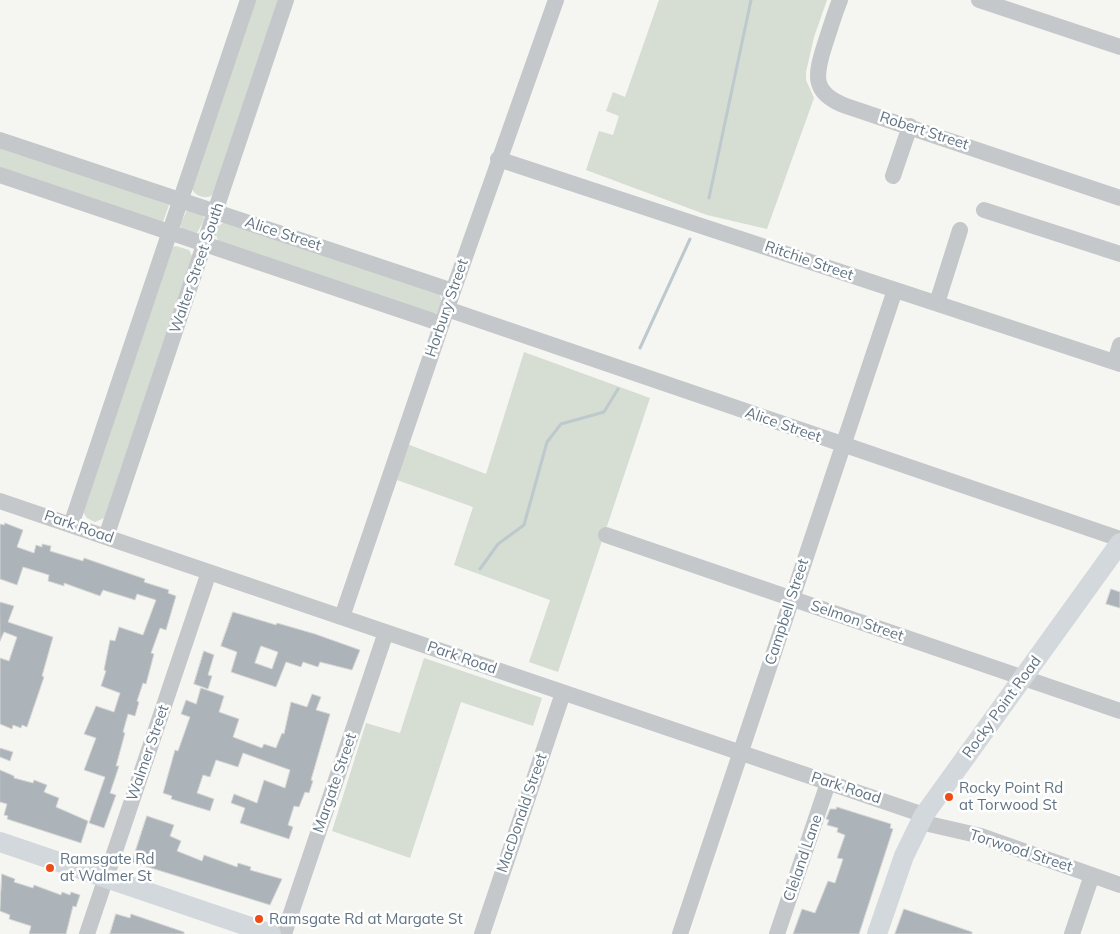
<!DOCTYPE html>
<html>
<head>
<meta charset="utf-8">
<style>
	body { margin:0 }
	canvas { display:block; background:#f5f5f1 }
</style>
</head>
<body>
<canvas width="1120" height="934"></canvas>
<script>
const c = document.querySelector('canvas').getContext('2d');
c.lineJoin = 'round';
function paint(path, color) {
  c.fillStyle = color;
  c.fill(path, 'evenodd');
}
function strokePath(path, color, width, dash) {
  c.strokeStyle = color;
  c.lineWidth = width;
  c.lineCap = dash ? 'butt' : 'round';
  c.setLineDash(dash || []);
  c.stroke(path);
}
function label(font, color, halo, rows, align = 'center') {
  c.font = font + ' Mulish,sans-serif';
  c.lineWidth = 5;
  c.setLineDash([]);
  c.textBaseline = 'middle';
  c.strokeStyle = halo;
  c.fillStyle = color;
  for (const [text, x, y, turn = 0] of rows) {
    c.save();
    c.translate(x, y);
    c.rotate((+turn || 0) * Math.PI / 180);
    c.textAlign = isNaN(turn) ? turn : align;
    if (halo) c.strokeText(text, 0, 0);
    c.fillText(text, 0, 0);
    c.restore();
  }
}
const green = new Path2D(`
	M255,0H278L214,192L211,196C205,199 195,196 192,189Z
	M659,0H827L814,37L806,72V80L814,98L767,229L707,215L586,170L599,131L613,135L619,116L606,111L613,92L625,97Z
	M0,144L169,205L163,222L0,171Z
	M187,210L203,214L204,220L197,233L182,229L180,225Z
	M225,221L439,293L442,302L437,313L434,314L219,243L216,235L219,226Z
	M176,246L189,250L192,256L104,518L95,522L87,518L83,512L173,247Z
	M524,352L650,398L558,672L529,662L550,600L454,565L473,507L397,480L407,444L486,474Z
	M424,658L542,698L533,726L461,702L410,858L332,831L366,723L400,733Z`);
const stream = new Path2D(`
	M709,198L751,0
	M640,348L690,239
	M480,569L498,544L524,525L547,442L561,424L604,412L618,389`);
const building = new Path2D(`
	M5,523L23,530L17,547L34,553L36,545L42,547V544L51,546L50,551L83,561L84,558L145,579L144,582L169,590L168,593L176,596L166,630L160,628L151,653L154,654L146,684L143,683L137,701L139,702L135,716L128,714L123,732L125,733L116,766H119L110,793L116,795L104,828L89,823L105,777L84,770L96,738L84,734L96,706L114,712L120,693L101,686L106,671L104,670L110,640L115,641L119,627L143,635L156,600L137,594L135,600L103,590L100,596L64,583V586L48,581L49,575L23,567L17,585L0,579V524L4,525Z
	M1111,589L1120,592V608L1106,604Z
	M0,602L14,606L8,622L53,637L42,676L44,677L27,727L22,725L21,728L13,725L12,729L0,724V658L9,661L17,637L4,632L0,641Z
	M233,612L276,625L277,623L315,634L360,650L352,670L320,662L318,667L303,662L301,667L286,662L276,687L231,672L237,652L221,646ZM261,646L278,652L272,669L255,663Z
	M204,651L214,655L208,675L212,676L208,689L194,684Z
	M201,688L224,696L219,712L239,719L233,737L262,748L264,744L276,748L282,733L284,734L291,702L307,707L312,694L321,697L316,710L330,714L311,780L313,781L309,793L305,792L299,807L294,806L288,825L293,827L289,839L240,823L245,808L231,803L234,794L257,803L264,780L285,788L290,770L243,753L238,767L216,760L210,777L203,775L197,793L214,799L210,811L171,799L172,796L163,793L175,750L178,751L190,717L181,714L186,700L196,704Z
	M0,748L13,752L10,761L0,757Z
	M0,770L14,776V778L33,783L34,780L47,785L44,792L59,798L56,807L88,821L81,843L7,819L8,816L4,815L7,804L0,802Z
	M837,807L891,824L890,828L893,829L859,934H793L802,909L815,913L828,881L835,883L843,859L837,858L845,835L837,832L838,828L827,825L829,820L826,819L830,809H836Z
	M147,816L174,825L170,836L181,841L177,851L202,861L204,855L237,867L238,863L251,867L250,870L282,879L270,905L132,862Z
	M2,874L15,879L14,882L33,888L34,885L61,895L62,892L70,895L71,892L80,895L76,907L73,906L66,934H29L31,926L9,919L10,915L0,911Z
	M904,909L972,932V934H895Z
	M116,914L130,918L131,914L184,932V934H110Z`);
const minor = new Path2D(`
	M840,0C834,15 830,29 825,44C815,75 811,93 846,106L1120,198
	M979,0L1120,47
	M0,140L453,291
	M498,159L1120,364
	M0,175L442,324
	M893,176L910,126
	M984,210L1120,254
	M937,303L960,230
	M447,309L1120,539
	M1115,362L1120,345
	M0,501L924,815
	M71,525L248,0
	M606,535L1120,711
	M106,537L286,0
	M342,617L453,291L556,0
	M920,822L981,836L1120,885
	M87,934L209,572
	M284,934L386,632
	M482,934L563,693
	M680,934L895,290
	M777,934L828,783
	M1072,934L1092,875`);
const major = new Path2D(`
	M0,842L271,934
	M877,934L904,856L924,815L1120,543`);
const markers = [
	[949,797,5,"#ee4d18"],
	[50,868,5,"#ee4d18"],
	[259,919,5,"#ee4d18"]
];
const streetNames = [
	["Robert Street",924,131,18],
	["Alice Street",283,234,18],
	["Ritchie Street",809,261,19],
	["Walter Street South",197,268,-71],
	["Horbury Street",447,308,-71],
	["Alice Street",783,425,19],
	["Park Road",79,527,19],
	["Campbell Street",787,612,-72],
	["Selmon Street",857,621,19],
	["Park Road",462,658,19],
	["Rocky Point Road",1002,707,-54],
	["Walmer Street",148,753,-71],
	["Margate Street",335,783,-71],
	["Park Road",846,788,18],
	["MacDonald Street",522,813,-71],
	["Torwood Street",1021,851,18],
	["Cleland Lane",803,858,-71]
];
const poiNames = [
	["Rocky Point Rd",959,788],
	["at Torwood St",959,805],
	["Ramsgate Rd",60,859],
	["at Walmer St",60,876],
	["Ramsgate Rd at Margate St",269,919]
];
paint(green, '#d6ddd2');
strokePath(stream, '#bec9ce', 3);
paint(building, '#acb4ba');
strokePath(building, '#d6d6d4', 1);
strokePath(minor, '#c4c8cb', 16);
strokePath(major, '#d3d8dc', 20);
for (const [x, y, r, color] of markers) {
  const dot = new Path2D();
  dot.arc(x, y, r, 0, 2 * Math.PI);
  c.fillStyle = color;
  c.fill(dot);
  strokePath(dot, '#fff', 2);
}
label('15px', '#627484', '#fff', streetNames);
label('15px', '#627484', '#fff', poiNames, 'left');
</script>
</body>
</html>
